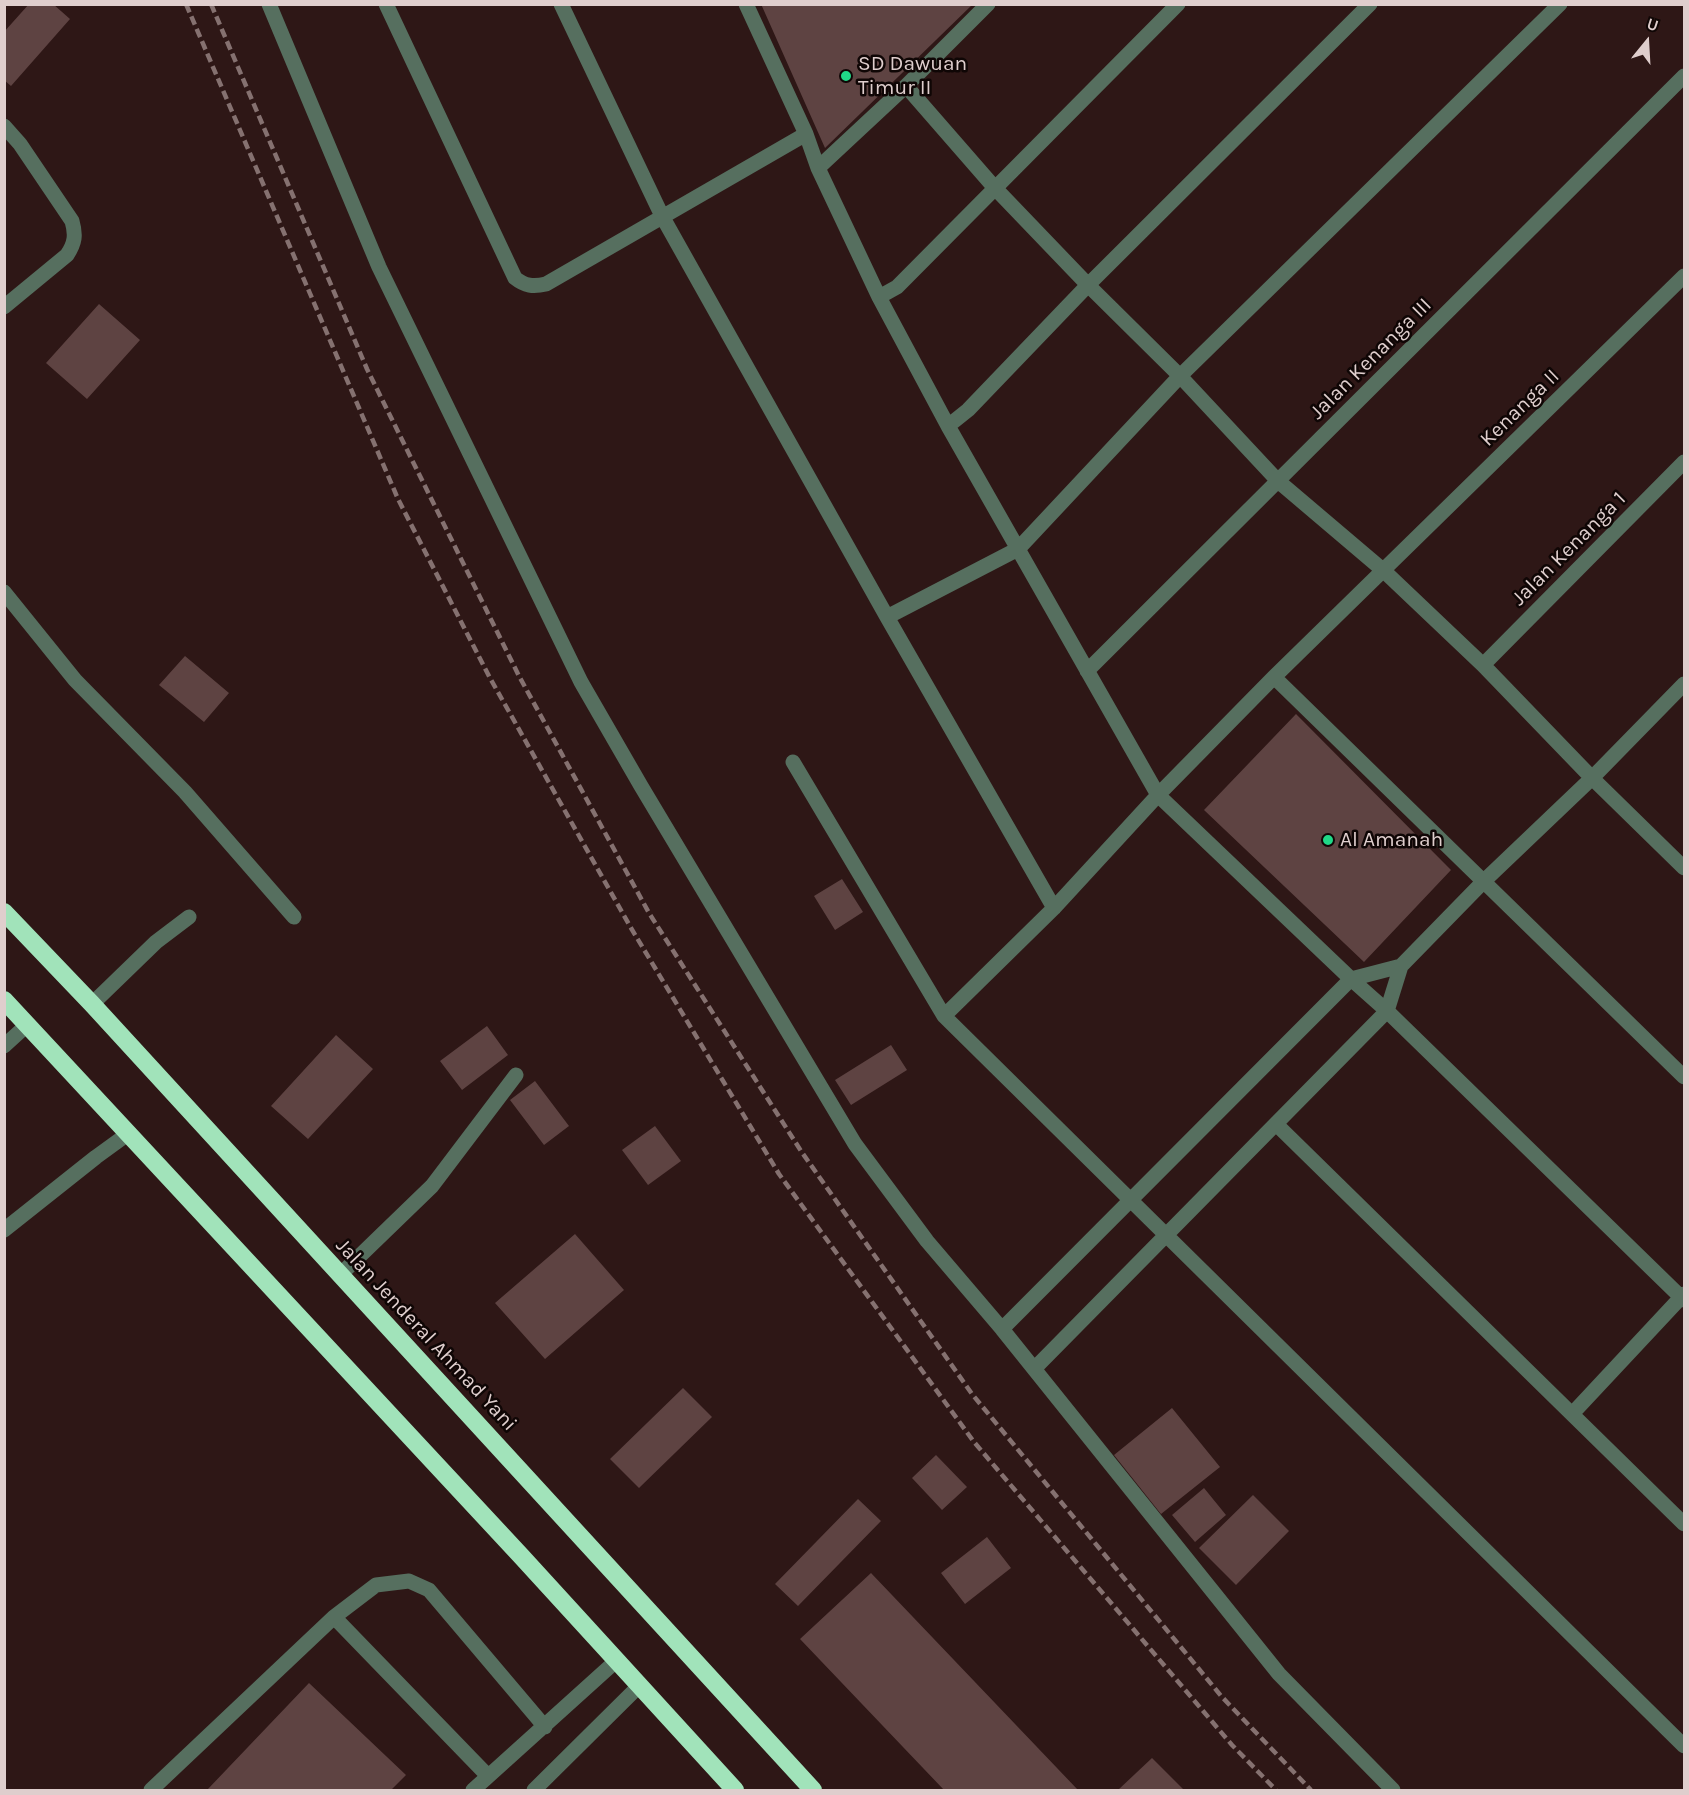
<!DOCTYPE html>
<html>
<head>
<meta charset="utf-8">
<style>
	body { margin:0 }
	#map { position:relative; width:1689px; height:1795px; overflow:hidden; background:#2e1716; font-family:Karla,sans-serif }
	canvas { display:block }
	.frame { position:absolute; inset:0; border:6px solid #dfcecd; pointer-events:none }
	.north { position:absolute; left:1617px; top:12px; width:60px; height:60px; -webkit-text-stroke:4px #0f0605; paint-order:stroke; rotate:18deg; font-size:16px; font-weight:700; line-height:24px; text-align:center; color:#dfcecd }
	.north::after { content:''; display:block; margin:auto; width:21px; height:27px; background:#dfcecd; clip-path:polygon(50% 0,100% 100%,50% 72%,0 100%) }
</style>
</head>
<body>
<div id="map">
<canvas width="1689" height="1795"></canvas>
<div class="frame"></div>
<div class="north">U</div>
</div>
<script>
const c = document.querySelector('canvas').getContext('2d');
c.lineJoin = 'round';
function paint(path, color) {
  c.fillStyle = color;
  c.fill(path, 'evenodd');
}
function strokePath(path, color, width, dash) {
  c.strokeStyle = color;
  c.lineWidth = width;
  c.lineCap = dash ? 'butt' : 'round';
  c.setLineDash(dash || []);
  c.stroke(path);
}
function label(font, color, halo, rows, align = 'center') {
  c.font = font + ' Karla,sans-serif';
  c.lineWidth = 5;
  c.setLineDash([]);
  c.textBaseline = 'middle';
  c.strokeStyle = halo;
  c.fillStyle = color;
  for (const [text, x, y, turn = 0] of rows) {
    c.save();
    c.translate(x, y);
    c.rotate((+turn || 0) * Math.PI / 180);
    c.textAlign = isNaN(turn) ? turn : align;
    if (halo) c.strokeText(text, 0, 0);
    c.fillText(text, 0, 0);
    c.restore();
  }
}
const building = new Path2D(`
	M29,4H53L70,19L11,86L4,80V32Z
	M761,4H973L825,148Z
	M99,304L140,340L87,399L46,363Z
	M185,656L229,693L204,722L159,685Z
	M1296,714L1451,870L1364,962L1204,810Z
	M842,879L863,912L835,930L814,896Z
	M487,1026L508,1055L462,1090L440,1061Z
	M336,1035L373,1069L308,1139L271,1106Z
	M891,1045L907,1070L851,1105L835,1080Z
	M535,1081L569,1126L544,1145L510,1100Z
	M655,1126L681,1161L648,1185L622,1150Z
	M575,1234L624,1290L545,1359L495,1303Z
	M683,1388L712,1417L639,1488L610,1459Z
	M1172,1408L1220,1467L1161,1514L1114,1455Z
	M936,1455L967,1487L942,1510L912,1478Z
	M1204,1488L1226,1515L1195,1542L1172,1515Z
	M1253,1495L1289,1531L1236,1585L1199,1548Z
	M858,1499L881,1521L798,1606L775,1584Z
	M987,1537L1011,1568L965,1604L941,1573Z
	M871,1573L1078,1790H944L800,1639Z
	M309,1683L406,1775L391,1790H207Z
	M1152,1758L1184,1790H1118Z`);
const minor = new Path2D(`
	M269,4L379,267L581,682L641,786L855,1144L927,1241L1002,1329L1279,1674L1393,1790
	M386,4L515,278C525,286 533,287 546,284L806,134
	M561,4L662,216L887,617L1054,908
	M746,4L806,134L818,168L879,297L948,426L1158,795L1351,979L1387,1011L1684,1300
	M906,86L994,187L1088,285L1180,376L1278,481L1384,571L1483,665L1592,778L1684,868
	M4,126L20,144L72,221C76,235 75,243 67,255L4,307
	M818,168L906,86L988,4
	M879,297L897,287L1178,4
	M948,426L968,410L1088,285L1370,4
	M4,592L75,680L185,792L294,917
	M887,617L1018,549L1180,376L1560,4
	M1483,665L1684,462
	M1087,671L1684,76
	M1274,677L1684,1077
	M793,762L944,1016L1684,1746
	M92,1004L156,942L189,917
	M944,1016L1054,908L1158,795L1274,677L1684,276
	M4,1046L27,1025
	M1276,1124L1684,1524
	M4,1230L96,1157L129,1133
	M340,1275L432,1186L516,1075
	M1002,1329L1351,979L1401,966
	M1034,1369L1387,1011L1401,966L1484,881L1592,778L1684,684
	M1572,1414L1684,1294
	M334,1617L488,1776
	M151,1790L334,1617L376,1585L409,1581L429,1590L545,1727
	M473,1790L616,1661
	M534,1790L640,1685`);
const highway = new Path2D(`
	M4,912L92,1004L813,1790
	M4,1000L522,1557L735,1790`);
const rail = new Path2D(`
	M186,4L398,499L490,678L631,928L779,1174L974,1442L1232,1745L1276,1790
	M211,4L367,369L519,676L649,913L801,1151L972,1394L1222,1697L1311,1790`);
const markers = [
	[846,76,6,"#20d887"],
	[1328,840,6,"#20d887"]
];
const poiNames = [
	["SD Dawuan",858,64],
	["Timur II",858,88],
	["Al Amanah",1340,840]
];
const streetNames = [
	["Jalan Kenanga III",1371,359,-45],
	["Kenanga II",1520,408,-44],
	["Jalan Kenanga 1",1569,549,-45],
	["Jalan Jenderal Ahmad Yani",426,1335,47]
];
paint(building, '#5e4342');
strokePath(minor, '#566f5f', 15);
strokePath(highway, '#a1e3ba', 18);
strokePath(rail, '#857170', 4.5, [9, 4.5]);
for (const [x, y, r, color] of markers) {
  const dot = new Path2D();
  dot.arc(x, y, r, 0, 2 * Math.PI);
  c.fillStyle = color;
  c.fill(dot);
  strokePath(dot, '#0f0605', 2);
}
label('21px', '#dfcecd', '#0f0605', poiNames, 'left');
label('21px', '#dfcecd', '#0f0605', streetNames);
</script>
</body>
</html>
